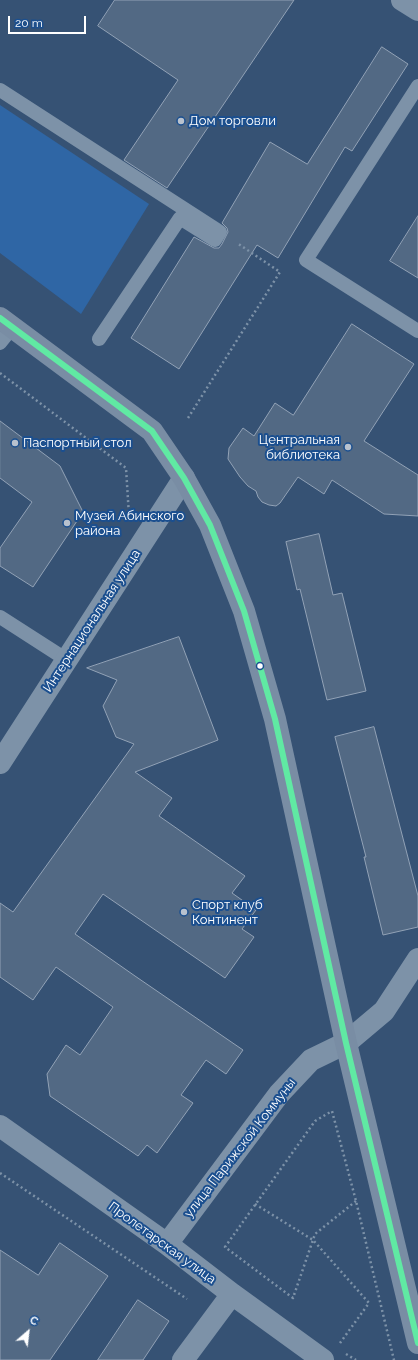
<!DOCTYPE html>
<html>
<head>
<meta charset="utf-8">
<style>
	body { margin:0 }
	#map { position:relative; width:418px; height:1360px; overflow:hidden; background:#365274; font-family:Raleway,sans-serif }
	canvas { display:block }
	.north { position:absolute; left:8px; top:1312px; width:40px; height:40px; -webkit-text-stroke:3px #1b4f8f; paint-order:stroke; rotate:28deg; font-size:11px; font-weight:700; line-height:16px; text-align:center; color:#fff }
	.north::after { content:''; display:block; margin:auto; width:14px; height:18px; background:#fff; clip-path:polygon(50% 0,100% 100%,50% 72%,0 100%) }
	.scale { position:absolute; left:8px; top:16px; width:78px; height:18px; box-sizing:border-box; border:2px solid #fff; border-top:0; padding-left:5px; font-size:12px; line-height:14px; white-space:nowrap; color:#fff; -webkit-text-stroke:3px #1b4f8f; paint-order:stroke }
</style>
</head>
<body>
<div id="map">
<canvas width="418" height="1360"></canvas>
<div class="north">С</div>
<div class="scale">20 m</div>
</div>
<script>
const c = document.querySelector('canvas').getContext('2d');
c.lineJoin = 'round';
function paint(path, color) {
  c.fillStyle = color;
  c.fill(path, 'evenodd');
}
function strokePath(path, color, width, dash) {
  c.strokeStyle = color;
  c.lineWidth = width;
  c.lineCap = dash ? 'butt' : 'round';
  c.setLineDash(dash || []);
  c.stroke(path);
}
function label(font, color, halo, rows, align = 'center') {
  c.font = font + ' Raleway,sans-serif';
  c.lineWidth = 4;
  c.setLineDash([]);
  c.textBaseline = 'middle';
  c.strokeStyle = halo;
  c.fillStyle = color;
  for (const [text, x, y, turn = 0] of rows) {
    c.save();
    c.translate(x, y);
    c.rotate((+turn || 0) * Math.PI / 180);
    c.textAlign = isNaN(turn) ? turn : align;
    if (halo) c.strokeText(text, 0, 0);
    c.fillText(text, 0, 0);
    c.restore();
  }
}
const green = new Path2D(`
	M0,105L149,204L81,314L0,253Z`);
const building = new Path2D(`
	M115,0H294L167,188L124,160L178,80L98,26Z
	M382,47L408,64L352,151L345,147L278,258L257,245L179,369L131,338L194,237L214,248H219L222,244L228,232L227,228L222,223L270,142L307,164Z
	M418,216V278L390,261Z
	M352,324L414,364L364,441L418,475V516L384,514L332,480L324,494L298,477L280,503L276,506L269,505L262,502L258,497L256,491L248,486L240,477L228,459L229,448L243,428L254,436L275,403L293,415Z
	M0,421L60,466L83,512L33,587L0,566V548L32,502L0,478Z
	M319,534L333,595L342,593L366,691L327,700L300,589L297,590L286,542Z
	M179,637L218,740L135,772L172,798L159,816L245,876L232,893L256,910L242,929L254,937L225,978L103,894L75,934L135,976L243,1050L226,1074L206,1060L181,1095L193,1103L157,1153L147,1145L138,1156L50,1096L47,1074L66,1045L80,1055L113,1007L56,967L33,1000L0,977V903L13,912L134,744L116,737L103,706L117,680L87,668Z
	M374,727L418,896V927L383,935L364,857H366L335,737Z
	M60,1243L108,1276L50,1360H0V1250L38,1275Z
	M138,1300L169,1321L143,1360H98Z`);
const path = new Path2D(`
	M0,373L126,468L129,516
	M188,418L280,272L237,243
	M0,1173L187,1299
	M356,1201L315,1234L293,1298L225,1247L315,1121L332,1111L356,1201L394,1360
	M255,1204L313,1240L369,1303L340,1343
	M346,1354L356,1360`);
const service = new Path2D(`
	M418,86L306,260L418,331
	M0,90L220,232L215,240L180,218L99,339
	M0,343L12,328
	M0,617L67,660`);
const minor = new Path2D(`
	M402,0L418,10
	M0,763L184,478
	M0,1126L167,1244L232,1294L323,1360
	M167,1244L279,1094L311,1060L346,1043L384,1011L418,959
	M183,1360L232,1294`);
const secondary = new Path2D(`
	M0,318L152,431L184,478L210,525L244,611L275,719L346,1043L418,1343`);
const bus1 = new Path2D(`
	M0,318L152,431L184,478L210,525L244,611L275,719L346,1043L418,1343`);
const markers = [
	[181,121,4,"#b9c2ce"],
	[15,443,4,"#b9c2ce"],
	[348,447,4,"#b9c2ce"],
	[67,523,4,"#b9c2ce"],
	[260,666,3.5,"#fff"],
	[184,912,4,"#b9c2ce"]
];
const poiNames = [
	["Дом торговли",189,121],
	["Центральная",340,440,"right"],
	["библиотека",340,455,"right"],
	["Паспортный стол",23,443],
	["Музей Абинского",75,516],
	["района",75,531],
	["Спорт клуб",192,905],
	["Континент",192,920]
];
const streetNames = [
	["Интернациональная улица",92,621,-57],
	["улица Парижской Коммуны",240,1148,-52],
	["Пролетарская улица",162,1243,36]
];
paint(green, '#2f66a5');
paint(building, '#526984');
strokePath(building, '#92a2b6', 1);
strokePath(path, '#7d92a8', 2.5, [2, 3]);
strokePath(service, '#7d92a8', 14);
strokePath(minor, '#7d92a8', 22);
strokePath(secondary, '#798da4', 22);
strokePath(bus1, '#60e9a3', 6);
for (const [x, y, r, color] of markers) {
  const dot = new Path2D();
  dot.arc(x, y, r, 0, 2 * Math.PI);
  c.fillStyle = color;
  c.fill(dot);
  strokePath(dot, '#1b4f8f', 1.5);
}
label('13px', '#fff', '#1b4f8f', poiNames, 'left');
label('13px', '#fff', '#1b4f8f', streetNames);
</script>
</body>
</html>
